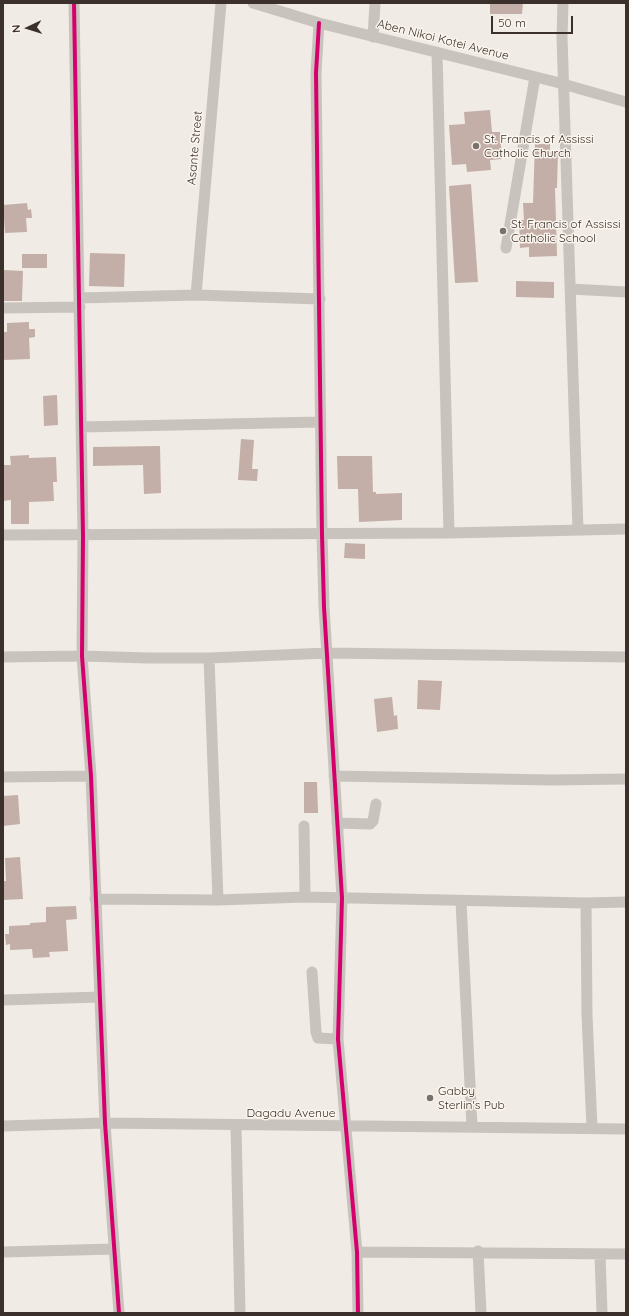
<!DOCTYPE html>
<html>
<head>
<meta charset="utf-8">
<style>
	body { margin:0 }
	#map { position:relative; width:629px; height:1316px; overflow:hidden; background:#f0ebe5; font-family:Quicksand,sans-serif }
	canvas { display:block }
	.frame { position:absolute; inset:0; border:4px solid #3b302b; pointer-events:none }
	.north { position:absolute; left:8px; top:8px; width:40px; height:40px; -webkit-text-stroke:3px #fbf5ee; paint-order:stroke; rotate:266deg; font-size:11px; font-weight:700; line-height:16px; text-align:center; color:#3b302b }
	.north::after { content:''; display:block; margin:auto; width:14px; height:18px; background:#3b302b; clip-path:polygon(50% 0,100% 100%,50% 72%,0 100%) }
	.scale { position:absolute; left:491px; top:16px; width:82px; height:18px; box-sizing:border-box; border:2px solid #3b302b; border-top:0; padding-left:5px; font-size:12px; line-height:14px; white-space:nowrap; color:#3b302b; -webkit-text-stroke:3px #fbf5ee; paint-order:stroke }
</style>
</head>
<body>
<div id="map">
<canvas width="629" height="1316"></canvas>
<div class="frame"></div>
<div class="north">N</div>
<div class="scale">50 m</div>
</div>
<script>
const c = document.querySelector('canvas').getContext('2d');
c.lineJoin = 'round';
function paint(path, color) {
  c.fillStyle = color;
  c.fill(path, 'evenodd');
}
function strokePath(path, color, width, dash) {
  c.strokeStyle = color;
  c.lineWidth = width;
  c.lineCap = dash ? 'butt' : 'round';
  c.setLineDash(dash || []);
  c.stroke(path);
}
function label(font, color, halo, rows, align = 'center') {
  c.font = font + ' Quicksand,sans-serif';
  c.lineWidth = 3;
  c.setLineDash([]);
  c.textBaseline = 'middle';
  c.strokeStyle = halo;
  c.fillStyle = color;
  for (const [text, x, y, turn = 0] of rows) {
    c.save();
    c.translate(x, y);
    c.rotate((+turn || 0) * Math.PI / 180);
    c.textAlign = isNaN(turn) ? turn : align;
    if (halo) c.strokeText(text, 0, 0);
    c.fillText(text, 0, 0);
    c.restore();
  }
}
const building = new Path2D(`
	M490,3H523L522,14H490Z
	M490,110L492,132H500L502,159L490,160L491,170L467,172L466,164L452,165L449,125L465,124L464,112Z
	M535,144H550V152H558L557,188H555L557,256L529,257V247L520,248L519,220H524L523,203H533Z
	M471,184L478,282L455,283L449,186Z
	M27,203L28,210L31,209L32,218H26L27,232L5,233L3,205Z
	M90,253L125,254L124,287L89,286Z
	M22,254H47V268H22Z
	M4,270L23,271L22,301H4Z
	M516,281L554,282V298L516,297Z
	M29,322V329H35V337L29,338L30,359L3,360V332H7V323Z
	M57,395L58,425L44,426L43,396Z
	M241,439L254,440L252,469H258L257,481L238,480Z
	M160,446L161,493L144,494L143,465L93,466V447Z
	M29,455V458L56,457L57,482H53L54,501L29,502V524H11V500L3,501V465H11L10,456Z
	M337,456H372L373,492H376V494L402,493V520L359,522L358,489H338Z
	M345,543L365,544V559L344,558Z
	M418,680L442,681L440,710L417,709Z
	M392,697L394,716L397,715L398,729L377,732L374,699Z
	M304,782H317L318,813H304Z
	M18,795L20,824L3,826V796Z
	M20,857L23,899L3,900V881H6L5,858Z
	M76,906L77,919L66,920L68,951L49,952L50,957L33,958L32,949L10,950V944L6,945L5,934H9V926L30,925V923L46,922V907Z`);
const minor = new Path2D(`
	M74,3L83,536L82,656L91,776L105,1123L119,1313
	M253,3L319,23L556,82L626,102
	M563,3L562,37L578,530
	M319,23L316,73L322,534L324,607L342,898L338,1039L357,1252L358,1313
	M373,37L375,3
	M437,52L449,533
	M506,248L535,77
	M571,289L626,292
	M196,295L221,3
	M79,298L196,295L320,299
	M3,308L80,307
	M81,427L320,422
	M3,535L449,533L626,529
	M3,657L82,656L148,658H209L328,653L626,657
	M209,658L218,900
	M334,776L552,780L626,779
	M3,777L91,776
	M337,823L370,824L373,821L376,804
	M304,826L305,897
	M95,899L218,900L305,897L586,903L626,902
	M461,901L472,1126
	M586,903L587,1015L592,1128
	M312,972L316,1032L318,1038L338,1039
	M3,1000L100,997
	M3,1126L105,1123L626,1129
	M236,1126L240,1313
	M478,1251L481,1313
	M3,1252L113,1249
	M357,1252L626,1254
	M600,1254L602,1313`);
const cycleway = new Path2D(`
	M74,3L83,536L82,656L91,776L105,1123L119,1313
	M319,23L316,73L322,534L324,607L342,898L338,1039L357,1252L358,1313`);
const markers = [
	[476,146,4,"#7a716c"],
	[503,231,4,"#7a716c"],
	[430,1098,4,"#7a716c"]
];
const streetNames = [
	["Aben Nikoi Kotei Avenue",443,40,14],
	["Asante Street",195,148,-85],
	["Dagadu Avenue",291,1113]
];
const poiNames = [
	["St. Francis of Assissi",484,139],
	["Catholic Church",484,153],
	["St. Francis of Assissi",511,224],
	["Catholic School",511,238],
	["Gabby",438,1091],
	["Sterlin's Pub",438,1105]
];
paint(building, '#c3afa7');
strokePath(minor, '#c9c3be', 11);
strokePath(cycleway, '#d6006c', 4);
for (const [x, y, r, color] of markers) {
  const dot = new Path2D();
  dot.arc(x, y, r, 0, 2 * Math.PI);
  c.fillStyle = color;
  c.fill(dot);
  strokePath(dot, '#fbf5ee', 1.5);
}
label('12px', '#3b302b', '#fbf5ee', streetNames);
label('12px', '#3b302b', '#fbf5ee', poiNames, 'left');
</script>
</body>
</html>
